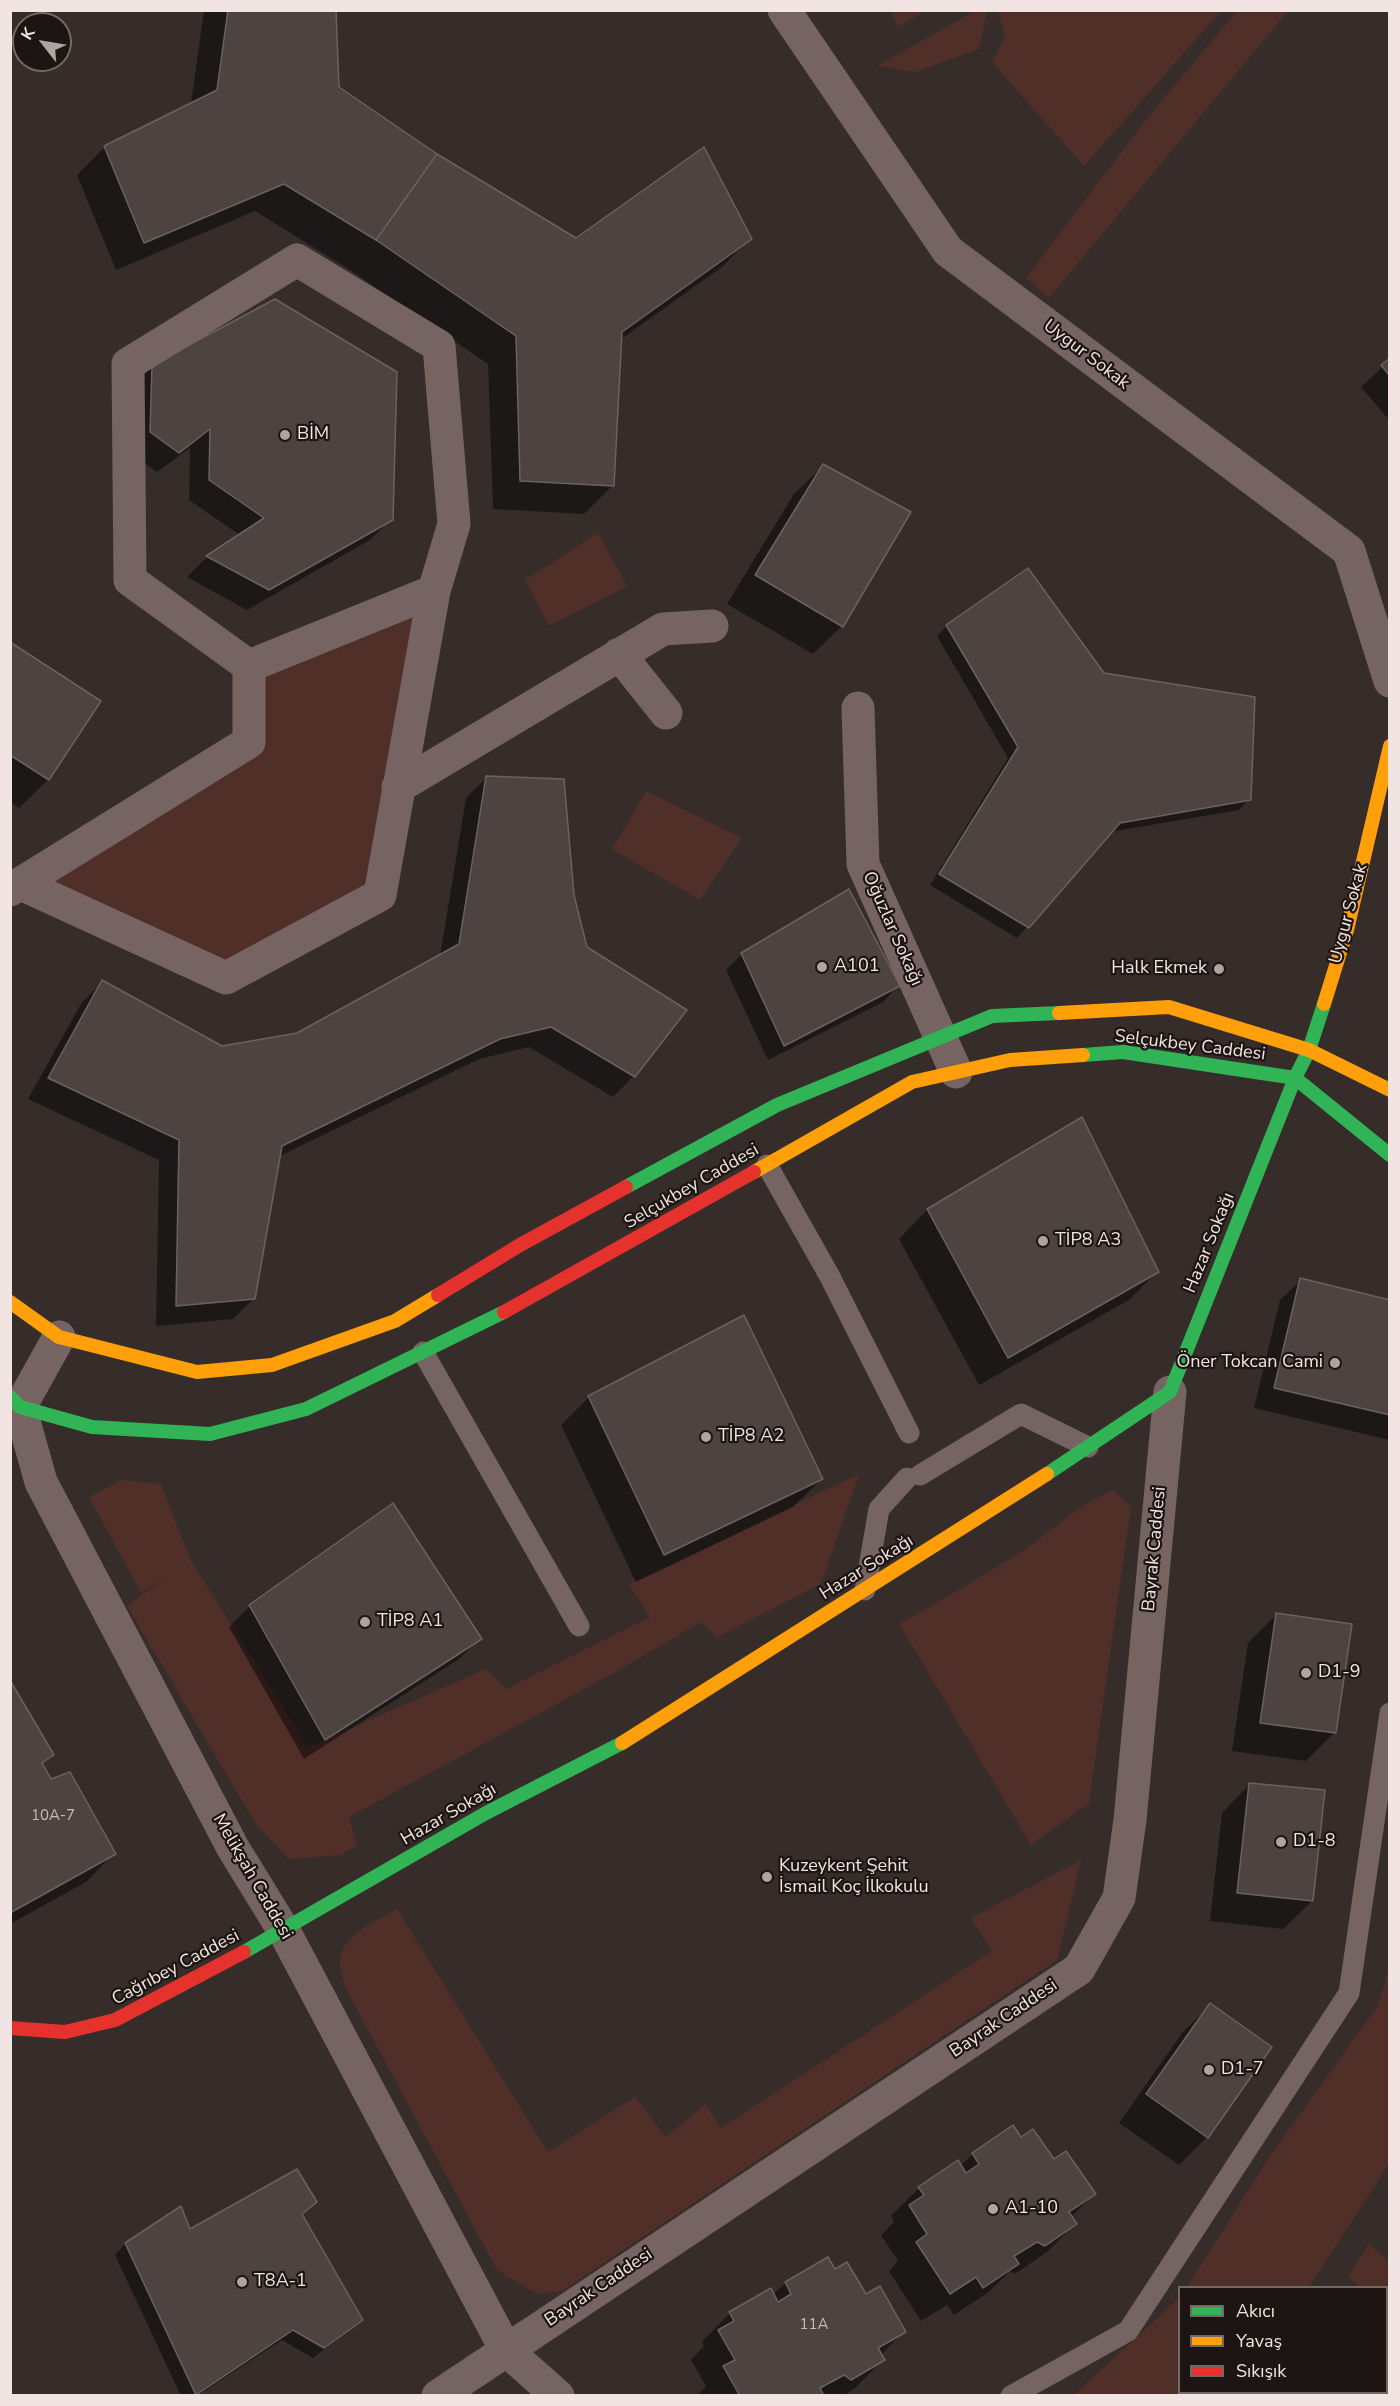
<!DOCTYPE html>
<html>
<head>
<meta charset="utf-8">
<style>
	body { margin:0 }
	#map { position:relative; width:1400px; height:2406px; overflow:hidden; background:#362d2b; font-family:"Nunito Sans",sans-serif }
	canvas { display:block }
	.frame { position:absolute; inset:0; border:12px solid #f1e4e2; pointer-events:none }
	.legend { position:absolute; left:1178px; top:2286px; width:210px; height:108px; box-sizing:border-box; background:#1d1513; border:2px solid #726866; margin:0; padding:8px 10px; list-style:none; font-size:18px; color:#f1e4e2 }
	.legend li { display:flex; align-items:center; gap:12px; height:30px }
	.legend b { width:30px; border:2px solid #726866 }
	.north { position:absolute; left:12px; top:12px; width:60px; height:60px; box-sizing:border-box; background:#1d1513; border:2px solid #726866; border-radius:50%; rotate:301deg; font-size:16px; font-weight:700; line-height:24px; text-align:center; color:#f1e4e2 }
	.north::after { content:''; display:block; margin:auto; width:21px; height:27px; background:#b0a4a2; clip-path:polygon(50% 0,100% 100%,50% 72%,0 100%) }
</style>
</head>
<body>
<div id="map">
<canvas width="1400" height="2406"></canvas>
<div class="frame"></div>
<ul class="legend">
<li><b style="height:8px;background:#30b455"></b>Akıcı</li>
<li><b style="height:8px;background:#ff9f0a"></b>Yavaş</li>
<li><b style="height:8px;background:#e5322d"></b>Sıkışık</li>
</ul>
<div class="north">K</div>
</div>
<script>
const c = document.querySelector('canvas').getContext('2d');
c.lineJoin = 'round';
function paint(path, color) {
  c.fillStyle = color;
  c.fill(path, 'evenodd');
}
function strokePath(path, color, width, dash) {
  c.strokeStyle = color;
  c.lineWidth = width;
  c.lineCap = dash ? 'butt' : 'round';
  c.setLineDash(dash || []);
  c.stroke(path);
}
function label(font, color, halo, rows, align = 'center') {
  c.font = font + ' "Nunito Sans",sans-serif';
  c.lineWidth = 4.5;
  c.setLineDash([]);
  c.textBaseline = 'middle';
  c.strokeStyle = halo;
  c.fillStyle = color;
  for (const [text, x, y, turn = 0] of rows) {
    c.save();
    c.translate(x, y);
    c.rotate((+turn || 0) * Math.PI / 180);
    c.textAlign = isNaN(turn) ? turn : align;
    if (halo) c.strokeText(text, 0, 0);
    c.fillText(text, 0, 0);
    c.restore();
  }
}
const green = new Path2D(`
	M977,10L987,11L979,49L915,72L877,66Z
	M1238,10L1288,11L1049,298L1026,278L1149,116Z
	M891,11H925L898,27Z
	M998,11V10L1221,11L1084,166L992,62L1005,36Z
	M598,533L627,586L549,626L525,580Z
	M434,591L380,895L226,978L21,884L249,743V666Z
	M646,791L742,838L700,900L612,849Z
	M859,1474L821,1584L717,1637L701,1622L612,1674L349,1817L357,1845L341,1855L289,1859L257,1826L127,1606L170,1574L141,1593L89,1497L122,1480L161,1484L190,1559L308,1747L486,1669L506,1689L650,1617L629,1584Z
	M1113,1490L1131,1507L1089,1803L1031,1845L899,1624C942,1600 984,1576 1025,1549C1055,1529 1079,1504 1113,1490Z
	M1081,1860L1057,1960L562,2291L537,2294L497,2270L344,1985C343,1978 340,1969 340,1961C341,1934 377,1921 397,1909L548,2152L635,2097L666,2137L705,2104L721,2128L992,1951L971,1918Z
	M1389,1970V2164L1309,2287H1187L1270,2156L1377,2007Z
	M1369,2244L1389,2262V2313L1386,2288L1360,2287L1348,2276Z
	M1179,2298L1180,2392L1225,2393V2395H1074Z`);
const shadow = new Path2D(`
	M204,10H334L338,88L436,155L576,240L750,238L722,267L620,340L612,486L584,514L493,509L488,364L347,268L255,211L116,270L77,175L105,147L191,104Z
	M1390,360V421L1361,387Z
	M152,366L391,519L370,540L247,610L187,577L207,557L240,535L189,500L190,448L157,472L130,453L132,387Z
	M823,466L842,626L813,654L727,604L794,494Z
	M947,626L1103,674L1249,799L1239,810L1110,832L1017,938L930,885L1008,758L937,636Z
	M10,643L99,701L48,780L19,808L10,802Z
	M487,777L573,895L586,948L634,1076L613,1097L529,1047L479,1059L278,1157L254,1298L233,1319L156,1326L159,1160L28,1099L82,1002L103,982L222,1048L297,1035L440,956L466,798Z
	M742,954L898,986L883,1002L768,1060L726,970Z
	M1081,1120L1157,1272L1129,1300L979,1385L899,1239L927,1210Z
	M1301,1280L1390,1301V1440L1254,1408L1280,1300Z
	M589,1397L822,1479L793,1507L636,1582L561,1425Z
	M250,1606L480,1639L459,1659L304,1759L229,1627Z
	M1276,1615L1334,1733L1306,1761L1232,1751L1248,1643Z
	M10,1683L52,1755L41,1765L51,1780L114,1853L86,1882L10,1924Z
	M1250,1784L1312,1901L1283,1929L1210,1921L1222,1813Z
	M1210,2005L1207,2137L1179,2165L1119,2123L1182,2033Z
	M1013,2127L1020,2139L1094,2194L1071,2217L1075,2224L1047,2252L1015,2274L1010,2271L989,2292L954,2315L947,2305L921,2321L889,2271L898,2261L881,2235L894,2222L891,2216L919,2188L960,2166L973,2154Z
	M180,2208L189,2231L300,2215L362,2320L313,2358L282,2340L197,2396H181L115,2255L125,2244Z
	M827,2259L835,2271L904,2331L881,2355L883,2360L855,2388L843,2396H696L706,2386L691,2360L704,2346L702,2342L730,2313L773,2295L785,2283Z
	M1224,2392H1286L1285,2396H1224Z`);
const building = new Path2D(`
	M228,10H336L339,87L437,154L376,240L284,184L144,243L104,146L217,90Z
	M704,147L752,239L622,332L614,486L520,481L516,336L376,240L437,154L576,238Z
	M275,299L397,372L393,520L269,590L206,556L264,518L209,480L210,429L179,453L150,432L152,365Z
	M1390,358V376L1381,365Z
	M823,464L911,512L843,627L755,575Z
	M1028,568L1104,673L1255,697L1251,800L1120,823L1029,928L939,874L1018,747L946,625Z
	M10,642L101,701L49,780L10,755Z
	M486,776L564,779L574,895L587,947L687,1010L635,1077L551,1027L500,1039L282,1146L255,1299L176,1306L179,1140L48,1078L102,980L222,1046L297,1033L459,944Z
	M849,889L900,986L784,1046L741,953Z
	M1082,1117L1159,1272L1008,1358L927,1209Z
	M1300,1278L1390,1300V1415L1274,1388Z
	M744,1315L823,1479L664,1555L588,1396Z
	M393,1503L482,1639L325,1740L249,1605Z
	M1276,1613L1352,1624L1336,1733L1260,1723Z
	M10,1680L54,1755L42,1763L51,1779L70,1772L116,1854L10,1913Z
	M1249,1783L1325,1790L1313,1901L1237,1893Z
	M1210,2003L1272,2047L1208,2138L1146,2094Z
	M1013,2125L1021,2137L1033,2129L1054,2159L1066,2151L1096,2194L1069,2212L1077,2224L1045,2246L1037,2242L1014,2256L1019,2264L983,2288L976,2277L950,2294L916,2242L927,2234L909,2205L924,2195L918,2187L958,2160L966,2173L979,2164L972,2153Z
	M297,2169L317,2202L302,2214L363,2320L324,2348L293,2330L196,2395L125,2243L181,2206L190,2229Z
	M828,2257L835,2269L847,2262L866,2294L880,2286L906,2332L878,2348L885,2360L851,2380L844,2375L820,2388L824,2396H740L723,2366L735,2360L718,2330L734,2321L729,2312L771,2288L778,2302L791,2294L785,2282Z
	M1238,2392H1287V2396H1238Z`);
const lane = new Path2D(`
	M767,1165L829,1275L909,1433
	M423,1352L579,1626
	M920,1475L1021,1414L1088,1447
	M865,1590L879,1509L907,1478
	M1011,2396L1128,2331L1349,1993L1390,1713`);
const street = new Path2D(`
	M784,10L948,251L1349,551L1390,681
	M297,260L439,346L454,524L434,591L249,666L130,580L128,364Z
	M619,654L666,713
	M858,708L863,864L956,1072
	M398,787L663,629L712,626
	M21,884L226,978L380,895L434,591
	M10,890L249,742V666
	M59,1337L20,1407L41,1482L233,1848L284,1931L506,2350L558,2396
	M438,2396L1079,1969L1119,1898L1130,1820L1170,1392`);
const fast = new Path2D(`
	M1083,1055L1123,1052L1295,1078L1390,1155
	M626,1187L777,1105L992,1016L1059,1013
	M10,1397L20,1407L92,1427L210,1434L306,1409L504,1312
	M1047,1474L1170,1392L1295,1078L1309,1050L1324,1004
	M244,1952L486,1813L622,1743`);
const slow = new Path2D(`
	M1324,1004L1347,930L1390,746
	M1059,1013L1169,1007L1309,1050L1390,1090
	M754,1172L912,1082L1010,1060L1083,1055
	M10,1302L59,1337L197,1372L272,1365L395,1321L438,1295
	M622,1743L1047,1474`);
const jam = new Path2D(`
	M438,1295L520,1245L626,1187
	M504,1312L754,1172
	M10,2028L65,2032L115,2020L244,1952`);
const markers = [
	[285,435,6,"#b0a4a2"],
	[822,967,6,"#b0a4a2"],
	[1219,969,6,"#b0a4a2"],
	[1043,1241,6,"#b0a4a2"],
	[1335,1363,6,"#b0a4a2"],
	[706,1437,6,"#b0a4a2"],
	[365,1622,6,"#b0a4a2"],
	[1306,1673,6,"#b0a4a2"],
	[1281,1842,6,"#b0a4a2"],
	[767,1877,6,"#b0a4a2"],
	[1209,2070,6,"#b0a4a2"],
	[993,2209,6,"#b0a4a2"],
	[242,2282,6,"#b0a4a2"]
];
const numberNames = [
	["10A-7",53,1816],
	["11A",814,2325]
];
const streetNames = [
	["Uygur Sokak",1086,355,37],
	["Uygur Sokak",1349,914,-75],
	["Oğuzlar Sokağı",892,929,66],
	["Selçukbey Caddesi",1190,1046,7],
	["Selçukbey Caddesi",692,1187,-30],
	["Hazar Sokağı",1210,1243,-68],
	["Bayrak Caddesi",1155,1549,-85],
	["Hazar Sokağı",867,1568,-32],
	["Hazar Sokağı",449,1815,-30],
	["Melikşah Caddesi",252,1877,60],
	["Cağrıbey Caddesi",176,1968,-28],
	["Bayrak Caddesi",1004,2019,-34],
	["Bayrak Caddesi",599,2288,-34]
];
const poiNames = [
	["BİM",297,435],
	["A101",834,967],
	["Halk Ekmek",1207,969,"right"],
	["TİP8 A3",1055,1241],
	["Öner Tokcan Cami",1323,1363,"right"],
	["TİP8 A2",718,1437],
	["TİP8 A1",377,1622],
	["D1-9",1318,1673],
	["D1-8",1293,1842],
	["Kuzeykent Şehit",779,1867],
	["İsmail Koç İlkokulu",779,1888],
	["D1-7",1221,2070],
	["A1-10",1005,2209],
	["T8A-1",254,2282]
];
paint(green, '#502f28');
paint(shadow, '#0007');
paint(building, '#4d4442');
strokePath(building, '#6b6260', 1.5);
strokePath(lane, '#756461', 21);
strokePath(street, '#756461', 33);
strokePath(fast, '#30b455', 14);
strokePath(slow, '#ff9f0a', 14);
strokePath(jam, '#e5322d', 14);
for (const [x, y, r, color] of markers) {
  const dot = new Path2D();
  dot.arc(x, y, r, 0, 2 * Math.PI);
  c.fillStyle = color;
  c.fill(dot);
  strokePath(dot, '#1d1513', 2);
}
label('15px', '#c8bcba', null, numberNames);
label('18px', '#f1e4e2', '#1d1513', streetNames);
label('18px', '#f1e4e2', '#1d1513', poiNames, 'left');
</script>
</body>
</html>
